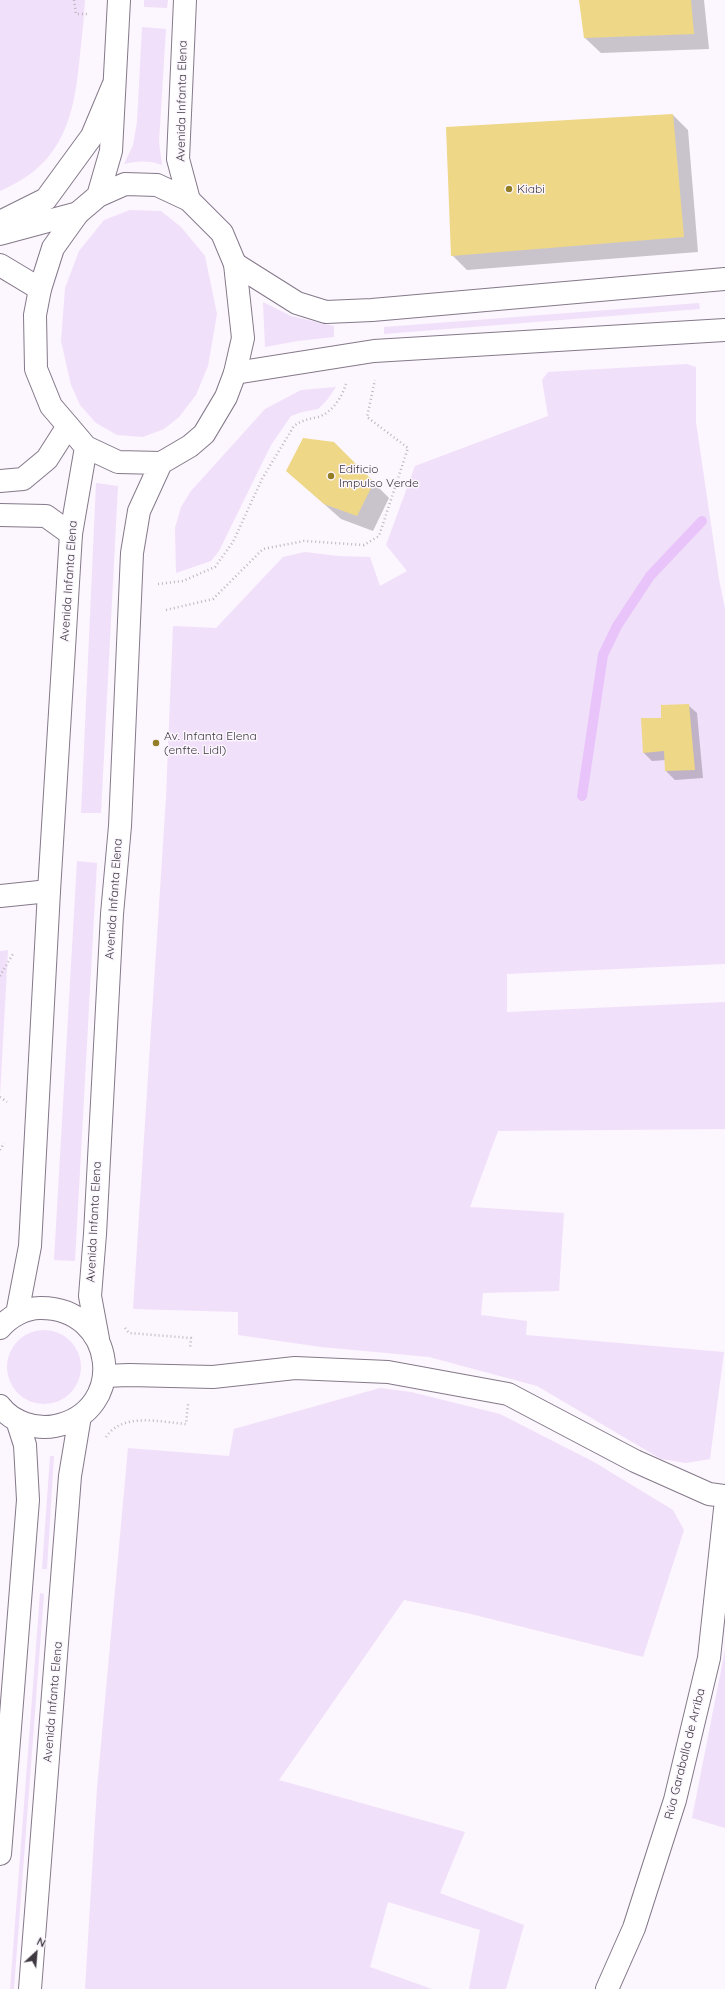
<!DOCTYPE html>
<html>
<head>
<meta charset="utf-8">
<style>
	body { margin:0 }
	#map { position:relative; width:725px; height:1989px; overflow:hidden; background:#fcf6fe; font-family:Quicksand,sans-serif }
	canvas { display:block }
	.north { position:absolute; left:16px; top:1933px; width:40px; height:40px; -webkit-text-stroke:3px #fcf6fe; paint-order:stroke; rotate:26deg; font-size:11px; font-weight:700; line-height:16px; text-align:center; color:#3e3941 }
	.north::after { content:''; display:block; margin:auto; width:14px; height:18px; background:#3e3941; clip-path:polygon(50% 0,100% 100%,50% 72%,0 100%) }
</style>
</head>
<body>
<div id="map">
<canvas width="725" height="1989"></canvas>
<div class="north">N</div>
</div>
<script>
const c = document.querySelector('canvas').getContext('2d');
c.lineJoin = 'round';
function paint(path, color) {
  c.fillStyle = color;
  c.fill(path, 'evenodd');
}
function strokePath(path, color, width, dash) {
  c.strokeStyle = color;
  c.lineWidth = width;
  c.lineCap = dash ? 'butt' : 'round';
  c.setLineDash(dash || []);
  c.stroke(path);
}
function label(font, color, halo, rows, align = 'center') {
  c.font = font + ' Quicksand,sans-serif';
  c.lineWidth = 3;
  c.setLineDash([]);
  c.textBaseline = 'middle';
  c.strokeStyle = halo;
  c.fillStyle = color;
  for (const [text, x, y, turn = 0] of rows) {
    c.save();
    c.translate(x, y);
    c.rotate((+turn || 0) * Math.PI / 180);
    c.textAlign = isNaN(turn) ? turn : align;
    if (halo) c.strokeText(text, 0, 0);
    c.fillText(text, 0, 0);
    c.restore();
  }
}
const green = new Path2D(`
	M0,0H85C84,22 81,43 79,64C73,124 59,166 0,191Z
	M144,0H168L167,8L144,7Z
	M142,27L166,29L159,142L162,165C149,160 137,161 124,164L133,145L137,122Z
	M130,210L161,211L181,227L205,256L217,314L208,366L196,395L179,417L164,429L143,437L117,435L96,423L80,405L71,385L61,341L65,288L79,251L104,220Z
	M263,302L291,316L334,326V337L298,341L265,347Z
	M699,303L700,309L384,334V327Z
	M687,364L696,367V422L719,579L725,609V964L507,974V1012L725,1002V1129L498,1131L470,1207L564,1213L559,1291L483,1293L481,1315L527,1321L526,1335L724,1352L710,1459L686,1463L661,1459L537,1386L429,1357L321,1347L238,1335V1312L133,1309L166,797L173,626L216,628L283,557L305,552L338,556L370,557L380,586L407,571L386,545L415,466L548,416L542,380L548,372Z
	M336,387L327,400L318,409L302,412L291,416L271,445L219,551L211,561L176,573L175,528L181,507L191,491L265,409L301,390Z
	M96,483L118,486L101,813H81Z
	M77,861L97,863L75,1261L54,1260Z
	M8,950L0,1096V951Z
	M7 1367a37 37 0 1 1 74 0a37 37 0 1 1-74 0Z
	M380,1388L411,1392L500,1414L594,1462L673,1510L684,1530L643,1657L467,1613L404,1600L279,1780L465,1832L440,1893L524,1925L506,1989H469L480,1930L388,1902L370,1967L432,1989H85L97,1788L128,1448L229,1456L234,1429Z
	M50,1456H54L47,1569H42Z
	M40,1593L44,1594L14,1989H10Z
	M725,1650V1828L692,1818Z`);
const shadow = new Path2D(`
	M580,0H704L709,49L601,53L585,38Z
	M673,115L688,130L698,252L467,270L452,255Z
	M334,443L389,498L373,531L341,519L287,471Z
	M688,705L697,713L703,778L675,780L666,771V760L652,761L643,752L662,719Z`);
const stream = new Path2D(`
	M582,796L603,655L617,626L650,576L702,521`);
const building = new Path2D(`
	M579,0H691L694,34L584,38Z
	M673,114L684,237L451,256L446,127Z
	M303,438L334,442L374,482L357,516L324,504L286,471Z
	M689,704L695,770L665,771L664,751L643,753L641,718H661V705Z`);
const path = new Path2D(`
	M74,0L76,14H89
	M158,584L183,581L215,567L233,542L262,479L294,426C302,420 309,419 318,417C332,413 342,397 346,384
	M166,610L213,599L263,549L304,541L364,545L379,536L408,448L367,417L375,380
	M0,976L13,954
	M0,1097L7,1102
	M0,1150L4,1143
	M125,1328L129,1333L191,1338L190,1349
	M106,1437C123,1412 160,1422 186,1424L188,1404`);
const minor = new Path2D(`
	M0,222L46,199L92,136L113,86
	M0,234L78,213
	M235,264L297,303L326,312L372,310L725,279
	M0,265L40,289
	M235,373L374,351L725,330
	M0,481L23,479L47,459L68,426
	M0,515L46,516L71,534
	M0,896L49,891
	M104,1376L129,1375L213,1377L295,1368L388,1372L508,1394L635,1461L709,1494L725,1496
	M607,1989L634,1928L675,1800L709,1658L725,1509`);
const tertiary = new Path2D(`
	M185,0L178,159L189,200
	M125,184L157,185L189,200L222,233L235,264L243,338L235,373L226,397L204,434L190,446L161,463L118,462L86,447L51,406L36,369L35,315L40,289L53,248L78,213L98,196Z
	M98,196L111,151L119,0
	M17,1314L30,1246L49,891L71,534L86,447
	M0,1328C9,1317 25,1308 40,1308C116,1307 129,1411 55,1426C36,1430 12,1422 0,1406
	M98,1339L90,1296L95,1234L112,914L120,826L132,553L139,511L161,463
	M0,1854L28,1500L25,1445L17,1420
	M30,1989L70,1476L80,1416`);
const markers = [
	[509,189,4,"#937d25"],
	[331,476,4,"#937d25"],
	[156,743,4,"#937d25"]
];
const streetNames = [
	["Avenida Infanta Elena",182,101,-89],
	["Avenida Infanta Elena",69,581,-86],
	["Avenida Infanta Elena",114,899,-86],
	["Avenida Infanta Elena",94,1222,-87],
	["Avenida Infanta Elena",53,1702,-85],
	["Rúa Garaballa de Arriba",685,1754,-76]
];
const poiNames = [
	["Kiabi",517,189],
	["Edificio",339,469],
	["Impulso Verde",339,483],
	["Av. Infanta Elena",164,736],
	["(enfte. Lidl)",164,750]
];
paint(green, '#f1e0f9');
paint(shadow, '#0003');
strokePath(stream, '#e9c4fa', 10);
paint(building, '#eed786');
strokePath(minor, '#84798a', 24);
strokePath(tertiary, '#84798a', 24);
strokePath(path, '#bcb6be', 2.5, [1, 3]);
strokePath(minor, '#fff', 22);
strokePath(tertiary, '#fff', 22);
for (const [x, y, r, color] of markers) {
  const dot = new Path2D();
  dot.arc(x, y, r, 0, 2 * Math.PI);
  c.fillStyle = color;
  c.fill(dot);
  strokePath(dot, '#fcf6fe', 1.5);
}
label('12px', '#3e3941', '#fcf6fe', streetNames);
label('12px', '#3e3941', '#fcf6fe', poiNames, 'left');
</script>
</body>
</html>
